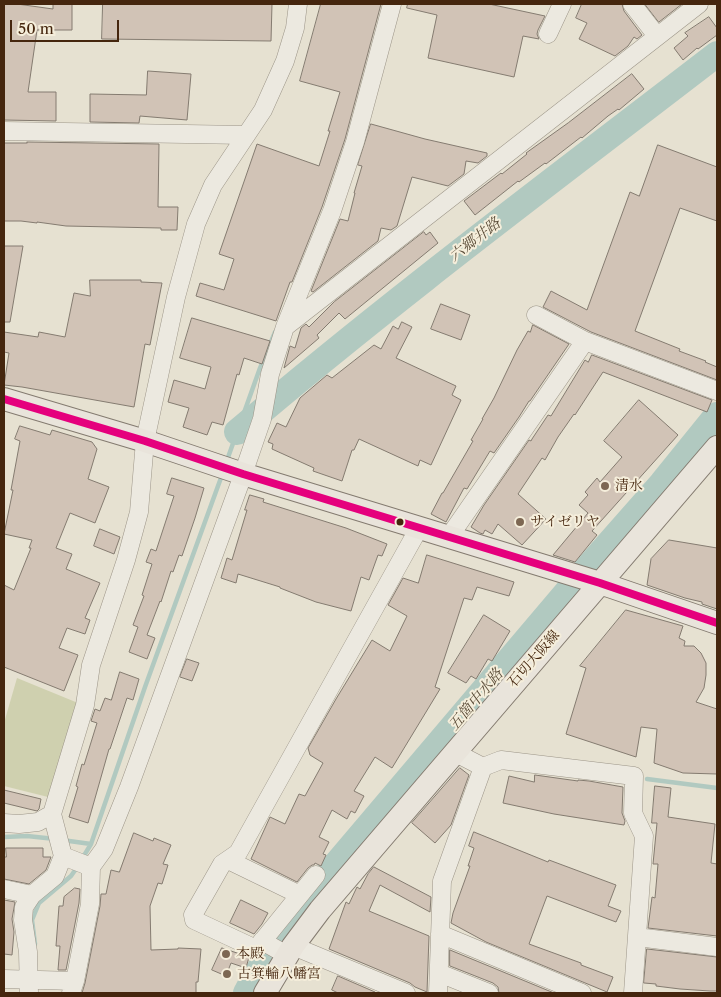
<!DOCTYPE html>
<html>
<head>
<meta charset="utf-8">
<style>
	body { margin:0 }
	#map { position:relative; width:721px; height:997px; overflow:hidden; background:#e6e1d1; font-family:"Libre Caslon Text",serif }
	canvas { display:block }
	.frame { position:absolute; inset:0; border:5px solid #45260e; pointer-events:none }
	.scale { position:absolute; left:10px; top:20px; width:109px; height:22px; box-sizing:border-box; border:2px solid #45260e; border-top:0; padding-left:6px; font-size:15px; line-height:18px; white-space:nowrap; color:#45260e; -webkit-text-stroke:4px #f5eedb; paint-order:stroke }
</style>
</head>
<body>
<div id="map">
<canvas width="721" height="997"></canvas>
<div class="frame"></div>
<div class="scale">50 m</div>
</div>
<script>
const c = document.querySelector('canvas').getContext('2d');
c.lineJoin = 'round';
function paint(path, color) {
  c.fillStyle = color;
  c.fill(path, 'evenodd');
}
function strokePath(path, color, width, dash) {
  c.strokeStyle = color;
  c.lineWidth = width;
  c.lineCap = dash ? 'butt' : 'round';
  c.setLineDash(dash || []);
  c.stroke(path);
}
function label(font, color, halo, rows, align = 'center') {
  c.font = font + ' "Libre Caslon Text","Noto Serif JP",serif';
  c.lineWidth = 4;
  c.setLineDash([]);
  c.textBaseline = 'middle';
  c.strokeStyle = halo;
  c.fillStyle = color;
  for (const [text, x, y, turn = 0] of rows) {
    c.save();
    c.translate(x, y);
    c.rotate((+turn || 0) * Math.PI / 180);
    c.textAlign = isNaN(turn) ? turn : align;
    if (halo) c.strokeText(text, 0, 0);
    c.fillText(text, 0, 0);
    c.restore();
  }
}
const green = new Path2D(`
	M17,678L78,703L52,798L4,786V723Z`);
const stream = new Path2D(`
	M226,463L260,368L275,332
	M647,779L717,788
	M4,837L27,836L55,839
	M62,840L91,844
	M82,859L91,844L145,687L222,475
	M35,944L32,920L39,903L71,876L78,866`);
const river = new Path2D(`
	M237,432C392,300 556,178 717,54
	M246,993C264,958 287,927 310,895L589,566L662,483L717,415`);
const building = new Path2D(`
	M4,4H17L53,9V4H72V30H37L28,92H56V121L4,120Z
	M103,4H272L271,41L102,39Z
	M321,4H381L345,139L322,207L292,282H290L276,321L196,296L200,283L224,290L234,259L219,254L257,144L319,166L330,131H328L340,92L300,81Z
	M408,4H489L545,16L538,30L537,34L539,39L523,36L514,77L428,58L437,15L407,8Z
	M582,4H622L624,11L642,35L637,39L634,37L628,46L615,56L579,39L587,23L576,18Z
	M645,4H682L659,22Z
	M709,17L717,28V35L698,49L697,48L683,60L674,48L688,36L685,33Z
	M148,71L191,74L187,120L140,116L139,123L90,122V94L146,95Z
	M632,74L644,89L619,110L618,109L608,116L582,138L581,137L546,164L545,163L519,182L518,181L475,215L464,201L501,173L502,174L527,154L526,153L568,123Z
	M371,124L425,139L487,153V156L478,163L466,161L464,174L448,186L412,177L397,226L391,230L381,228L378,241L313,292L311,291L340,219L348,221L355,193H354L362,166L358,165Z
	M27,142L159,144L158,207H178L177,230H161V228L66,226L37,222V223L21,221H4V143H27Z
	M658,145L717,167V221L680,208L635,331L680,349L679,351L706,361L705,362L717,367V380L591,332L543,307L551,291L587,310L630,192L639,196Z
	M424,232L426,235L430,232L438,243L345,319L339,313L317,335L319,338L284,368L290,346L295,348L301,328L306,324L309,327L334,302Z
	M4,246H23L10,322H4Z
	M90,280H141V282L162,283L150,345L145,344L134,407L22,387L4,385L9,353L4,352V332L38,337L39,332L65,337L74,293L90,296Z
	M441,304L470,315L461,340L431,329Z
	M192,318L270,341L262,364L244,358L239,375L237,374L223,425L212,422L207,435L183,427L189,408L168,402L174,380L205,389L211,367L180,358Z
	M402,322L412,327L396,358L456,386L452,395L461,400L431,465L420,460L418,466L359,439L354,450H352L342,481L313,471L314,468L272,449L273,444L268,442L277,423L286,427L300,398L327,375L332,378L374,345L381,349L393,326L398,329Z
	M533,325L569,344L530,401H529L519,417L494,453L490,451L467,489L464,488L446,522L431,514L442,493H443L473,441L471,440L483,419H482L494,398L517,350L528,331L530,332Z
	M592,355L712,400L707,412L603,372L575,415L574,414L558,437L545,460L542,458L518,494L546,519L522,545L498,524L492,534L485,530L483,534L480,533L471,527L484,505L529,440L531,441L532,439L548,415L551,416L585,360L588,362Z
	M639,400L678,435L592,531L597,535L575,562L553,555L588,513L579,505L588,495L585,492L597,478L600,482L622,457L604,441Z
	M20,426L50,435L52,430L92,442L97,449L88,479L109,487L95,523L70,513L56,548L72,554L66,569L100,583L85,618L90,620L85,634L67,628L59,648L78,655L64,691L4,667V585L14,590L31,548H29L32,540L4,534L13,490H11L20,441L15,439Z
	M172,478L204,488L195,518L182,556L179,555L173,572L171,571L161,602L160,601L147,635L155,638L147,659L129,652L138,627L133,625L144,596L142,595L152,564L146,562L151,549L156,551L174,496L167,494Z
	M250,495L264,499L263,502L346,528L387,544L382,556L378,555L369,580L361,577L351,611L316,602L280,588V587L238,574L236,583L221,578L227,558L232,560L247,510H245Z
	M100,529L120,537L114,554L94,546Z
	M669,540L717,548V609L702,604V602L685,598L647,585L651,559Z
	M427,555L514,582L509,596L477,587L472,600L464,598L435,687L440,689L392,768L375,757L354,791L364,796L355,813L351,811L347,819L332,810L319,837L329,842L323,854L326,855L321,866L315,863L314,865H312L308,868L297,882L251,859L270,817L285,824L299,794L305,796L323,763L310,755L308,748L336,699L372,640L390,651L407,616L388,605L403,578L418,583Z
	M626,610L683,626L679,638L685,641L684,646H694L701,653L706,663V675L704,688L696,702L717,709V774L683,773L654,763L657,729L641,727L636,757L566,734L586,668L580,666Z
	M484,615L510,631L492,661L488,659L476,679L471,676L466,683L448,673Z
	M187,659L199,663L192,681L180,677Z
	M120,672L139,679L133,700L127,698L110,749H109L88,823L69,817L78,787L76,786L82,764L84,765L97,723L91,721L95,709L100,711L105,698L111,700Z
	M460,768L469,775L451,825L435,843L412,823Z
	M535,775L578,781V780L589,781L623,787L622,813L625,821L624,825L554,814L503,803L509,776L534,782Z
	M655,786L671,788L668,817L715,824L711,863L717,864V936L648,928L652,897L655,898L658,864H653L657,823H652Z
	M4,790L41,799L39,809L37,811L4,803Z
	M474,832L548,862L549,860L616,885L608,906L621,911L616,922L547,896L529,944L581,963V965L613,977L607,992L486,942L451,923L453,913L470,866H468L474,848L469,846Z
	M134,833L153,841L154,838L171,845L163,864L168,865L162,884L158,883L150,906L151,950L178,949V948L201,949L198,982H196V993H82L85,983L100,906L101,894H106L111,870L119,872Z
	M6,848H43V857H51L46,870L29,884L4,879V857H6Z
	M374,867L431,897L430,912L380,885L369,911L429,936L427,992L415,987L410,983L329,949L346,902L349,904L356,889L357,887L360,889L368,874Z
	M75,888L80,889L79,903L66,970H58L60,946H56L59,906H63L64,897Z
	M4,900L15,902L12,919L14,932L12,955L4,954Z
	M241,900L268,913L262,924L254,934L230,923Z
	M222,948L249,957L246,968L231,963L226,976L212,970Z
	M647,949L717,957V991H710L680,989L656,986V984L644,983Z
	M450,950L554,993H499L498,987L493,983L450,966Z
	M338,976L375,992V993H338L332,990Z`);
const minor = new Path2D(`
	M632,4L657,36
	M548,34L562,4
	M4,131L246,135
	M536,315L585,341L717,391
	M285,327L699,4
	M449,537L585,341
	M483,767L501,760L634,776L633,813L644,836L633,993
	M4,823L19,824L38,822L52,814
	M63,856L91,867
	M228,860L300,895
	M316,875L256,949L194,920L193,915L222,864L238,853L419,528
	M4,889L32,895
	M440,934L582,993
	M637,937L717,947
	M262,941L287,955
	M293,946L406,993
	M439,973L489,993
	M4,979L75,981
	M29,993L28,952L23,920L24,907L32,895L55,876L63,856L52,814L85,705L91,665L126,560L139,512L145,441L176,297L196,224L213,185L263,110L285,61L295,28L298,4
	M71,993L75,981L90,904L91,867L104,849L129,787L240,483L262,419L270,374L285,327L332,211L355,142L392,4
	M438,993L442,881L483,767L454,752`);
const major = new Path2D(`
	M4,399L145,441L243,474L600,583L717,623
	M265,993L293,946L320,910L717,447`);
const bus1 = new Path2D(`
	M4,399L145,441L243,474L600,583L717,623`);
const markers = [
	[605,486,5,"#7d6752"],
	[400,522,4.5,"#45260e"],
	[520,522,5,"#7d6752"],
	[226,954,5,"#7d6752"],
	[227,974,5,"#7d6752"]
];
const poiNames = [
	["清水",615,486],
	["サイゼリヤ",530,522],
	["本殿",236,954],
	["古箕輪八幡宮",237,974]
];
const streetNames = [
	["石切大阪線",534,659,-49]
];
const waterNames = [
	["六郷井路",475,240,-38],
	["五箇中水路",476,700,-50]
];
paint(green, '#cfd0af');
strokePath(stream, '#b1c9c0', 4.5);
strokePath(river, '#b1c9c0', 26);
paint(building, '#d1c3b6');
strokePath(building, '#847b70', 1);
strokePath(minor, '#9c9588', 19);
strokePath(major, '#847b70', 24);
strokePath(minor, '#ece9e0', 18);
strokePath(major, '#e9e4db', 22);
strokePath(bus1, '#e5007d', 8);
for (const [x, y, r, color] of markers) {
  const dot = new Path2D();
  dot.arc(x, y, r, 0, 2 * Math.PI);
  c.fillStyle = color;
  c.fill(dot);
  strokePath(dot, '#f5eedb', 2);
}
label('14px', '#45260e', '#f5eedb', poiNames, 'left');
label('14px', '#45260e', '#f5eedb', streetNames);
label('italic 15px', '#5a4c38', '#f5eedb', waterNames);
</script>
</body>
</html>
